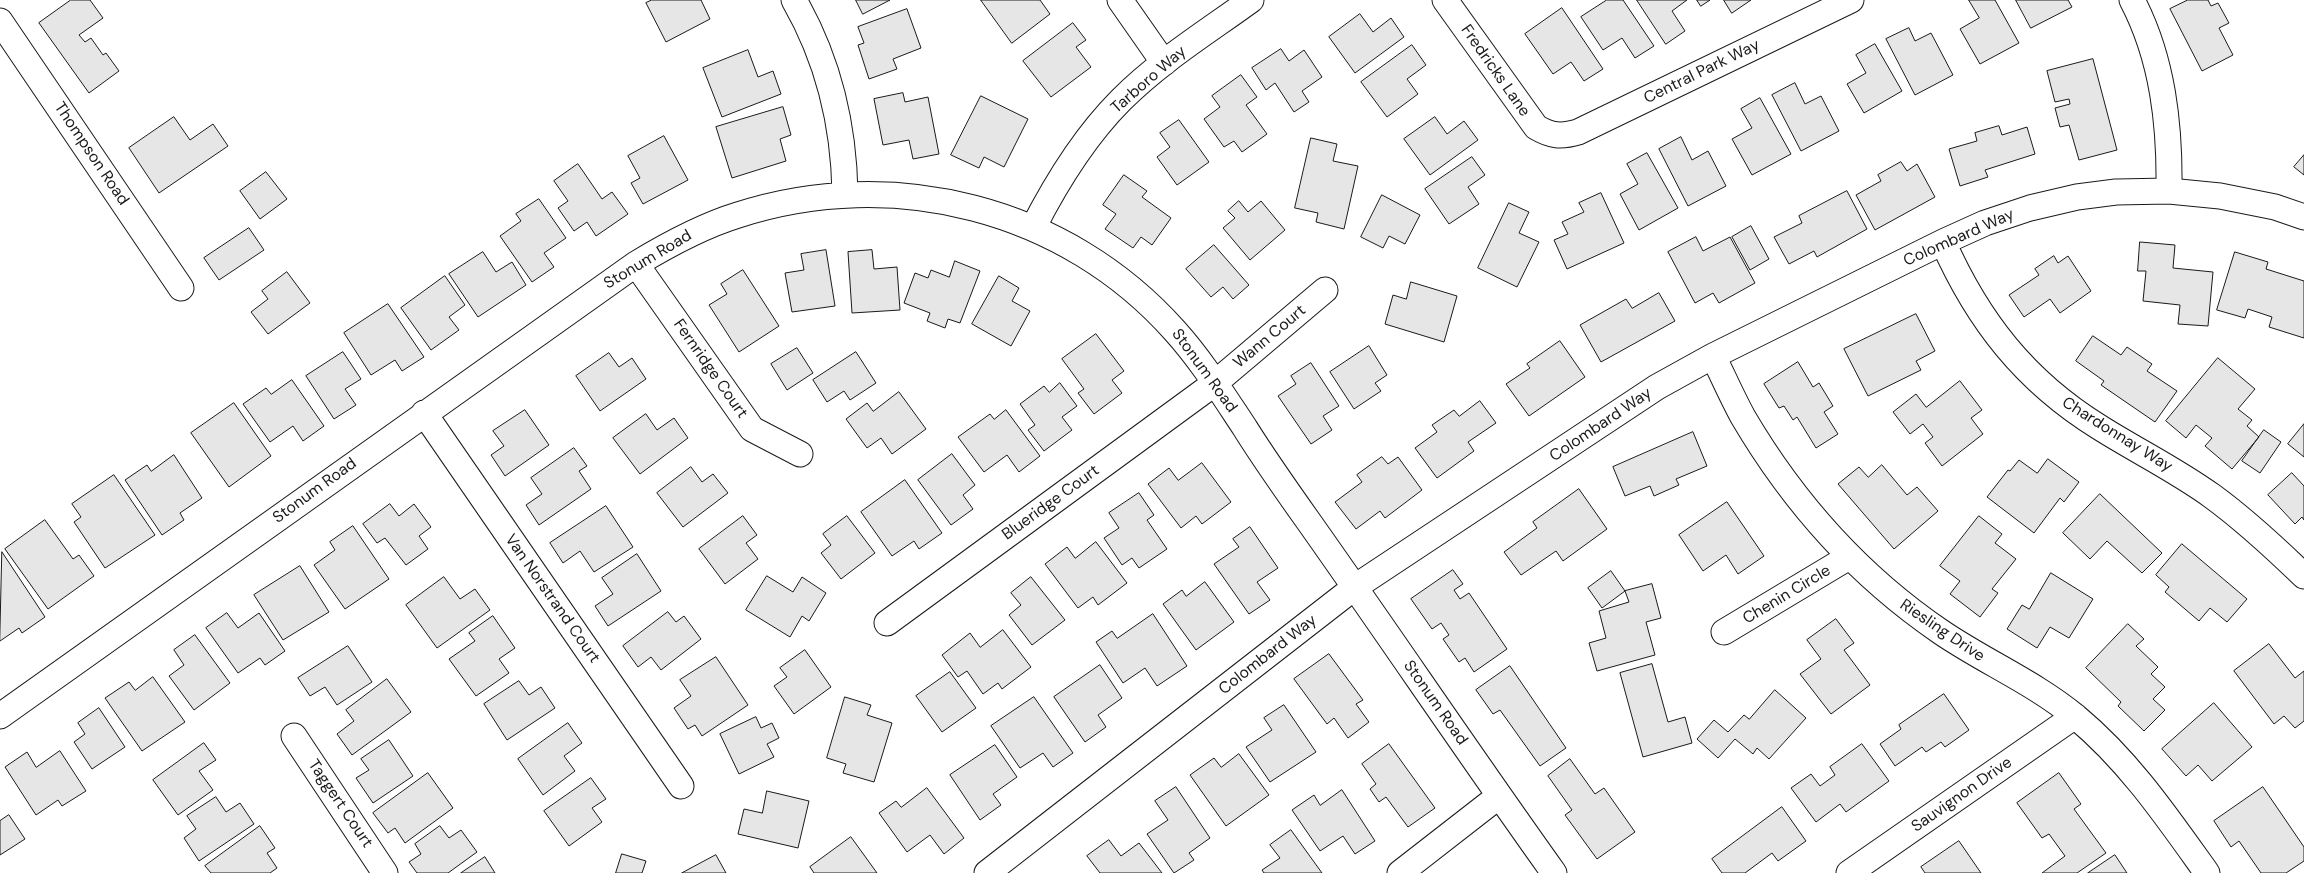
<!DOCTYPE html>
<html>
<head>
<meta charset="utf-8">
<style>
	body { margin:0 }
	canvas { display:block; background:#fff }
</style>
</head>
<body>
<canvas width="2304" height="873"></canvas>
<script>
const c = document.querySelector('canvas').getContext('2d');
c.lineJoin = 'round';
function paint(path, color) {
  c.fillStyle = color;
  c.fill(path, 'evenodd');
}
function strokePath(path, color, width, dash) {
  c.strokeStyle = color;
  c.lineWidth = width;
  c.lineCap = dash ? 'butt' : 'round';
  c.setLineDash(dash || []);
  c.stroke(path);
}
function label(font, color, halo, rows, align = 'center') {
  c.font = font + ' "DM Sans",sans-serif';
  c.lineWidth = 4;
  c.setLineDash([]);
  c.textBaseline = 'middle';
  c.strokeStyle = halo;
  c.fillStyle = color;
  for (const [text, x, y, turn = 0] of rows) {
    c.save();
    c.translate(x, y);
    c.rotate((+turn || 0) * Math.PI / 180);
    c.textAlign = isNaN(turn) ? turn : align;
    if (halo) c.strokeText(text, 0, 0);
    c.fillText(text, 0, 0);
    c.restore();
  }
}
const building = new Path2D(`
	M71,0H90L103,18L79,35L85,42L91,38L103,55L106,53L119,71L89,93L39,23Z
	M652,0H701L710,19L666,42L646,3Z
	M856,0H890L863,14Z
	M981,0H1040L1050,14L1012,43Z
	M1607,0H1623L1654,46L1635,58L1622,38L1603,50L1581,17Z
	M1637,0H1687L1672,11L1685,31L1666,44Z
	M1697,0H1710L1701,6Z
	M1724,0H1751L1732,13Z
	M1969,0H1995L2019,43L1980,64L1960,29L1979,18Z
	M2016,0H2068L2072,7L2031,28Z
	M2188,0H2208L2211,6L2218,3L2229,23L2219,28L2233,55L2202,71L2170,9Z
	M1562,8L1603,69L1584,81L1571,62L1553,74L1525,34Z
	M907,9L921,48L893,59L897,69L869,79L858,45L864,43L858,27Z
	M1360,14L1373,32L1391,18L1404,37L1355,73L1329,37Z
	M1073,23L1086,40L1076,47L1091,67L1051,97L1023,61Z
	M1909,28L1915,41L1931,33L1953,75L1915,95L1886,39Z
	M1875,44L1902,91L1864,113L1847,84L1866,73L1856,55Z
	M1412,45L1426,65L1407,79L1418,94L1387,117L1361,82Z
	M1281,49L1289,61L1304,50L1322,77L1302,91L1309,102L1294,112L1275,83L1266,90L1252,68Z
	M748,50L758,77L773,71L781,94L722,117L703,68Z
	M2093,59L2117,150L2079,160L2069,125L2060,127L2055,108L2070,104L2069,99L2055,102L2047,71Z
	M1241,75L1257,97L1246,105L1267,134L1242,152L1234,141L1224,147L1204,119L1220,107L1212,96Z
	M1795,83L1805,104L1821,96L1839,131L1801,151L1772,95Z
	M903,93L905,102L928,97L939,154L913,159L909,140L883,145L874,99Z
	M981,96L1028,119L1004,167L984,157L979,168L951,155Z
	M1760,98L1791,154L1752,175L1732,139L1752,128L1741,109Z
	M783,107L791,135L780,139L786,161L732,178L716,127Z
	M174,117L190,140L213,124L228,146L159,193L129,148Z
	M1435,117L1447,134L1464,121L1478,140L1430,175L1404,139Z
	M1179,120L1209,162L1177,185L1157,157L1170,147L1160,133Z
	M1999,126L2002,135L2027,127L2035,154L1985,170L1988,177L1960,186L1949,149L1977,141L1975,133Z
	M664,136L688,180L643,204L631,183L640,178L628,156Z
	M1681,137L1692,160L1708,151L1726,186L1688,206L1659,149Z
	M1311,138L1337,144L1333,161L1358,166L1344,229L1316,222L1318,213L1295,208Z
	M1647,153L1678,208L1639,230L1620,194L1638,184L1627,164Z
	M2304,155V175L2294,167Z
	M1472,157L1485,175L1468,187L1479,204L1449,224L1425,189Z
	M1901,162L1907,171L1917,164L1935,197L1875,230L1856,195L1881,181L1878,175Z
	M578,164L602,199L612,192L628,214L596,236L587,222L574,231L558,208L568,201L554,181Z
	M266,172L287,199L260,219L240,191Z
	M1124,175L1147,191L1142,197L1171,218L1152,245L1141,237L1133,248L1105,229L1116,214L1103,205Z
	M1847,191L1867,229L1817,257L1814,251L1789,264L1774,237L1802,223L1799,216Z
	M1601,193L1624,243L1567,269L1554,240L1568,234L1562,222L1584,212L1579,203Z
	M1382,195L1420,215L1405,244L1389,236L1383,248L1361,237Z
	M539,199L566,238L544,253L554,267L532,282L500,236L521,221L516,214Z
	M1239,201L1248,212L1261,201L1285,230L1250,260L1223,228L1235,218L1228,211Z
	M1509,203L1529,212L1519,233L1539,242L1517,287L1478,268Z
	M1751,226L1769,259L1750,270L1732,237Z
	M249,228L264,250L219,280L204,258Z
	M1696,237L1703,251L1730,237L1755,283L1719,303L1713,293L1695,303L1668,252Z
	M2140,242L2175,245L2173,268L2213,272L2208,326L2178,324L2180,305L2143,301L2146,271H2138Z
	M1214,245L1249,285L1233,299L1223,287L1211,297L1186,269Z
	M826,250L835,306L792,312L785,273L804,270L801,254Z
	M872,250L874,269L897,267L900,310L852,313L848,252Z
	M483,252L496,272L512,262L526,285L478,317L449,274Z
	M2235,252L2268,262L2266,269L2304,281V338L2269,327L2272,317L2248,309L2245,318L2217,310Z
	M2054,256L2058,263L2068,256L2091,291L2060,313L2050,299L2024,317L2009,295L2039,275L2035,269Z
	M955,261L980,271L960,323L948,319L945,328L927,321L930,313L904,303L915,273L928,278L931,270L949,277Z
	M743,270L779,326L739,352L709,305L727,294L721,284Z
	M287,272L310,303L268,334L251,312L268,299L262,291Z
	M445,276L465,305L449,317L459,330L431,350L401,308Z
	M999,276L1019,288L1012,301L1030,311L1011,346L972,324Z
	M1411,282L1457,296L1444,342L1385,324L1393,295L1406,299Z
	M1659,293L1675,321L1601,362L1580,325L1626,299L1632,308Z
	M388,304L424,357L402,371L395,360L371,375L344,333Z
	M1916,314L1935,351L1916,361L1921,370L1868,396L1844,349Z
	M1096,334L1124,371L1112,380L1122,393L1094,414L1078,393L1084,389L1062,359Z
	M2093,336L2121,355L2127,347L2152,364L2147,371L2177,391L2155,422L2101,385L2104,381L2076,361Z
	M1560,341L1585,377L1529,416L1506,384L1530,368L1527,364Z
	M1369,346L1387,375L1375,383L1381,391L1354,409L1330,372Z
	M797,348L813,373L787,390L771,364Z
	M343,352L361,379L345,389L356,405L334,419L306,376Z
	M856,352L876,383L850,400L844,391L827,402L813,380Z
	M609,353L619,367L632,358L646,379L600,411L576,376Z
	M2218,358L2255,389L2238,409L2252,420L2247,426L2259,437L2232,469L2205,446L2212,438L2196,425L2186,438L2166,421Z
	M1798,362L1813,387L1819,383L1833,406L1824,412L1838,434L1816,448L1797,417L1793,420L1784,406L1779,408L1764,384Z
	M1311,363L1339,406L1323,416L1332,430L1311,444L1278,396L1296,384L1291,376Z
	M292,380L324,426L303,441L293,426L270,442L243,404L266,388L271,394Z
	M1960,381L1982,410L1971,418L1983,434L1942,466L1925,443L1933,437L1923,424L1910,434L1893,412L1916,394L1926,407Z
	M1060,383L1077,406L1062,417L1072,430L1044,451L1028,430L1035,425L1020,404L1044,386L1049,392Z
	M899,392L926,429L892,454L881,438L867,448L846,419L867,403L873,411Z
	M1480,401L1496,423L1468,442L1474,451L1437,478L1415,448L1437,432L1432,425L1454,410L1459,416Z
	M234,403L271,456L229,487L191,433Z
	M525,410L549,445L505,476L491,455L504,446L493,431Z
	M1006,410L1040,456L1019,472L1007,455L984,472L958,437L990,414L994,419Z
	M646,414L657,430L674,418L688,438L640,474L613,438Z
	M2304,424V457L2288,444Z
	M2264,430L2281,442L2260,473L2242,461Z
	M1693,432L1707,466L1676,479L1679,485L1654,496L1650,486L1625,496L1613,467Z
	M574,448L587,466L579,471L591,489L539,525L526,505L542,494L531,478Z
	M952,454L975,485L963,495L973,509L951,525L918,480Z
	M174,455L202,498L180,513L184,520L162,535L125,480L147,465L151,471Z
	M1382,457L1388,464L1398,457L1422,490L1385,518L1380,511L1356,529L1335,502L1362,482L1357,475Z
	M2048,459L2079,482L2064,502L2060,498L2034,533L1987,497L2008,470L2010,471L2019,460L2037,473Z
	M1202,463L1231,502L1202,524L1196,516L1181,528L1148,484L1169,468L1178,480Z
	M1882,465L1907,495L1917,487L1938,511L1894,549L1838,484L1859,467L1868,477Z
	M691,467L702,482L713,474L728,493L683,527L657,493Z
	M2292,473L2304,486V520L2302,517L2295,524L2268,495Z
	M114,475L155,535L105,568L74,522L81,517L72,504Z
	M905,480L942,533L919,549L914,541L892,556L861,512Z
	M1579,489L1607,529L1563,561L1556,551L1521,575L1504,552L1537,528L1533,522Z
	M1139,493L1154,515L1147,520L1167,549L1139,568L1132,558L1122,565L1104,538L1119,528L1109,513Z
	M2100,494L2162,553L2142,573L2107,541L2090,559L2063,533Z
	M1727,502L1764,556L1738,574L1726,555L1703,571L1679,535Z
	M390,504L399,516L414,504L431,527L419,536L428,549L406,565L385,538L377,543L363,524Z
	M606,506L633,547L594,572L580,551L563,563L550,543Z
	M743,516L757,535L746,543L758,559L725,584L699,549Z
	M847,516L875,553L841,579L821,553L831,545L823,534Z
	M1979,516L2002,534L1995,543L2016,559L1992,589L1998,593L1980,617L1950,594L1960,581L1940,566Z
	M45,520L73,559L79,555L94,576L48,609L5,549Z
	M353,526L389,579L345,609L314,565L335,550L330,542Z
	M1250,527L1278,568L1257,582L1270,600L1249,614L1214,564L1239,547L1233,539Z
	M1096,542L1127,583L1098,605L1093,597L1078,608L1045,564L1067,547L1075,558Z
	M2182,544L2247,599L2227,622L2210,608L2199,621L2165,592L2169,587L2156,575Z
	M2,552L45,617L22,633L19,628L0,641Z
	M637,554L661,591L608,626L595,606L613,594L602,578Z
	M300,566L329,612L283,640L254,595Z
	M1453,570L1463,584L1454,590L1460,599L1469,593L1507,649L1474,672L1465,658L1459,662L1443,639L1449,635L1441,623L1432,629L1411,599Z
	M1611,571L1625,591L1602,608L1588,588Z
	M2051,573L2093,599L2069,638L2050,627L2037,648L2007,629L2022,605L2029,609Z
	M767,576L793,592L802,577L826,593L809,621L802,616L790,637L746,610Z
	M444,577L460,599L475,589L490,610L437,648L406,605Z
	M1031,577L1065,620L1032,645L1009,615L1021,605L1011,593Z
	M1205,582L1234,622L1196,650L1163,604L1182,590L1186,596Z
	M1652,584L1661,618L1646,622L1655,655L1597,671L1589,643L1606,638L1599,611L1629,602L1625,591Z
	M668,612L676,622L684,616L701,639L661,670L651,657L638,667L623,646Z
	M227,613L238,628L259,613L285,651L265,665L260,658L238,673L206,628Z
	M1153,614L1187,666L1157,686L1145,668L1123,683L1096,642L1112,631L1117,638Z
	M493,616L515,648L499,659L509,673L476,696L449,659L475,641L469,633Z
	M1836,619L1854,643L1844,650L1870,685L1831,714L1800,674L1821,659L1807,640Z
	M2128,624L2144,639L2136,646L2158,667L2151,674L2165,687L2153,699L2165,710L2144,731L2118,706L2121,702L2086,668Z
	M1003,630L1031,667L1002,689L998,683L983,694L967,671L958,677L942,655L970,633L980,647Z
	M195,635L230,683L194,710L169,676L184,665L174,650Z
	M2269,644L2295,678L2304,671V721L2295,728L2284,716L2274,724L2234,671Z
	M348,646L372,682L337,705L325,687L310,696L298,678Z
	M805,650L831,687L794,714L774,686L787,677L780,668Z
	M1329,654L1363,700L1356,704L1369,722L1348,738L1334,718L1327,724L1294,679Z
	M716,657L748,705L702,736L695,725L688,729L674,708L691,696L680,680Z
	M1652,664L1668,722L1685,717L1692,743L1643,757L1620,673Z
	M1100,665L1122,698L1098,715L1106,727L1085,742L1054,697Z
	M1510,666L1566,748L1540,766L1500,710L1493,714L1476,690Z
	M950,672L976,708L942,732L916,696Z
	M153,677L185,722L142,751L105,698L129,682L135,690Z
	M387,679L411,712L352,755L337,734L354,721L346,710Z
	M519,681L529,695L541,687L555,708L507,740L484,704Z
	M1775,690L1806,718L1769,759L1757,748L1753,754L1735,739L1718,758L1697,739L1714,720L1728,732L1744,715L1749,719Z
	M1944,694L1969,730L1945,747L1941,742L1926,752L1922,747L1895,766L1880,744L1901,729L1899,725Z
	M845,697L871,705L867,715L892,723L874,782L843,773L846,764L827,758Z
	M1034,697L1073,753L1053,767L1043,753L1020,768L991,726Z
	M2214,703L2252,747L2212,781L2198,765L2186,776L2162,749Z
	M1284,705L1316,752L1270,782L1246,747L1272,730L1264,718Z
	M99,708L125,747L92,769L74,742L85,734L78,723Z
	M756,717L761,728L772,723L779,738L767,744L774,757L739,774L720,734Z
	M568,723L582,743L564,756L575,771L543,795L518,759Z
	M389,740L413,776L373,803L356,778L369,770L361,759Z
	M204,743L216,760L199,771L213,790L178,815L153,780Z
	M1389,744L1435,808L1408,827L1386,797L1379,802L1370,789L1376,784L1362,764Z
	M1862,744L1889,781L1846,812L1840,804L1816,822L1791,788L1811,774L1820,786L1835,775L1830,767Z
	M995,745L1017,777L993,794L1001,805L980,820L950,775Z
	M60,751L86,791L62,806L58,800L36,815L5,767L27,752L36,767Z
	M1239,754L1269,795L1226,826L1190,775L1214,758L1221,767Z
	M1570,759L1595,794L1604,788L1635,832L1597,859L1565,815L1572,810L1548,776Z
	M428,773L453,808L405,843L395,828L388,833L373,813Z
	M2059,773L2081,804L2074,809L2106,853L2077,873H2042L2065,856L2049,834L2042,838L2017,803Z
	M591,778L606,799L592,808L602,822L569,846L544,811Z
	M1176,787L1210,838L1189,853L1194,860L1174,873L1147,834L1168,820L1155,801Z
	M2263,787L2304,847V861L2286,873H2261L2239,841L2231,847L2214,821Z
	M927,788L964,838L944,854L930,835L907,852L879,813L896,801L901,807Z
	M1342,790L1375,841L1355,854L1343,836L1320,851L1292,810L1314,795L1320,805Z
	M767,791L809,801L798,848L738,834L744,809L762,813Z
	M216,797L226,812L240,803L254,824L199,861L184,838L196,829L187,816Z
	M1782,807L1806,841L1778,861L1772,853L1745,873H1722L1712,859Z
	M9,815L25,839L0,855V821Z
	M260,826L275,848L267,853L277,868L270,873H211L205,866Z
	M440,826L449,838L461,830L477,852L448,873H417L409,862L421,854L415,844Z
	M1291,830L1322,873H1264L1262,870L1280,858L1270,845Z
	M851,837L877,873H814L810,867Z
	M1109,840L1121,856L1139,843L1162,873H1100L1087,856Z
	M1959,841L1981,873H1925L1921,867Z
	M622,854L646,861L642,873H616Z
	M716,855L726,873H682Z
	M2115,855L2127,873H2088Z
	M485,857L495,873H461Z`);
const minor = new Path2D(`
	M794,0C828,59 844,125 845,194
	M1120,0L1164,63
	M1445,0L1536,127C1551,136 1561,137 1578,132L1851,0
	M2132,0C2163,59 2170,125 2169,191
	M0,21L181,288
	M1033,228C1057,181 1084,137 1121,100C1160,61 1207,32 1251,0
	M1943,242C1978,321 2025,381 2099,427C2137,451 2176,470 2212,496C2245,520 2275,548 2304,576
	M636,264L752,429L800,454
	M1713,356C1723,376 1732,397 1743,417C1793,502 1859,576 1941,632C1985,662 2035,683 2076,717C2129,761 2167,817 2207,873
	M424,413L681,786
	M887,623L1215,383L1325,290
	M1724,632L1849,557
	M0,716L636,264C669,244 702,226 738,215C893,165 1066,208 1175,331C1202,361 1223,395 1245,428C1265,460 1287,491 1309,522C1391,638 1471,757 1554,873
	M294,736L385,873
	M987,873L1355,587L1657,387L1713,356L1943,242L1985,223L2030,208L2077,197L2116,192L2169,191L2220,196L2275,207L2304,217
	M1400,873L1499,796
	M1849,873L2075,716`);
const streetNames = [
	["Fredricks Lane",1495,71,55],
	["Central Park Way",1702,72,-26],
	["Tarboro Way",1149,80,-41],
	["Thompson Road",91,154,56],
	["Colombard Way",1959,238,-24],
	["Stonum Road",648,260,-31],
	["Wann Court",1270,337,-40],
	["Fernridge Court",710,369,55],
	["Stonum Road",1204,371,54],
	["Colombard Way",1601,425,-34],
	["Chardonnay Way",2117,435,32],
	["Stonum Road",315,491,-36],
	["Blueridge Court",1051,503,-36],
	["Chenin Circle",1787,595,-31],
	["Van Norstrand Court",552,599,55],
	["Riesling Drive",1942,631,34],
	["Colombard Way",1268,655,-38],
	["Stonum Road",1435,703,55],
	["Sauvignon Drive",1962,795,-35],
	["Taggert Court",340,804,56]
];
paint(building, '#e6e6e6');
strokePath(building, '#1a1a1a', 1);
strokePath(minor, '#1a1a1a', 27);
strokePath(minor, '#fff', 25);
label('16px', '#1a1a1a', '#fff', streetNames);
</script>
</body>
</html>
